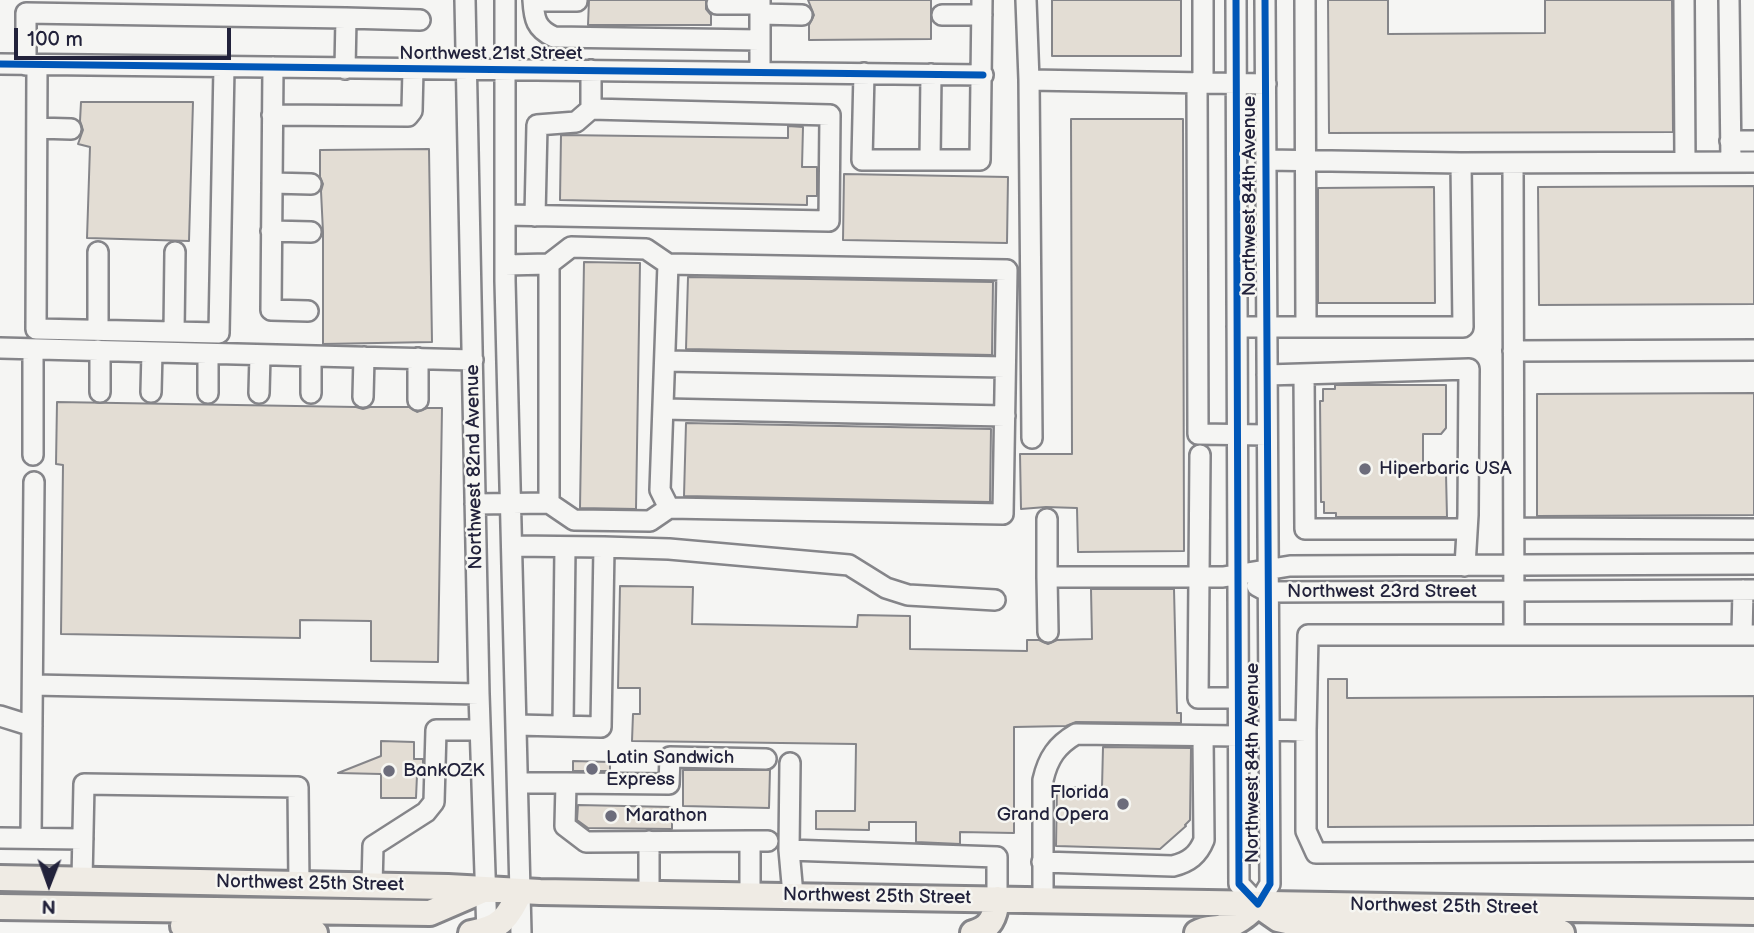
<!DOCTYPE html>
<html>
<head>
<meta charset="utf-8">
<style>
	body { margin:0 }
	#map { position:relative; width:1754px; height:933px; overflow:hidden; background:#f5f5f3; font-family:"Balsamiq Sans",sans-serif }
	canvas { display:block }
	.north { position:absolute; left:14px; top:849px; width:70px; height:70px; -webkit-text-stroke:5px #f6f6f2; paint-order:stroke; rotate:181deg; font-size:19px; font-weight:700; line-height:28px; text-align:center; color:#22223b }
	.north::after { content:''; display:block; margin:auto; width:24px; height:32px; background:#22223b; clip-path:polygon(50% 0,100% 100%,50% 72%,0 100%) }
	.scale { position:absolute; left:14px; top:28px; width:217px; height:32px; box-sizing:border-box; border:4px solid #22223b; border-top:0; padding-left:9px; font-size:21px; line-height:24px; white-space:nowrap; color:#22223b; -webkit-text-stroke:5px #f6f6f2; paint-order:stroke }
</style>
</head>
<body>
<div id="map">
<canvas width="1754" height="933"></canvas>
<div class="north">N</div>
<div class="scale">100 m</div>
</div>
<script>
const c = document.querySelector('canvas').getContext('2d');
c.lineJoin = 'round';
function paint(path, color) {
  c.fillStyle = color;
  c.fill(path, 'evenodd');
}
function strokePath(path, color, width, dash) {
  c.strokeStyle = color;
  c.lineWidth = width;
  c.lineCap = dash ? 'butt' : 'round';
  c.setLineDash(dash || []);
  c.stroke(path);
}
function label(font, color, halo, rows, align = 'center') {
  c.font = font + ' "Balsamiq Sans",sans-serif';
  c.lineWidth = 5;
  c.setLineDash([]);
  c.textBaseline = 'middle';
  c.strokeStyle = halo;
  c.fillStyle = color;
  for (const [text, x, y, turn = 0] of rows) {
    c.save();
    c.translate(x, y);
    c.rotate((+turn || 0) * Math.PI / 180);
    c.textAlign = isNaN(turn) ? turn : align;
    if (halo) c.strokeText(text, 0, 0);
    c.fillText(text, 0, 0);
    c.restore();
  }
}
const building = new Path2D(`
	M589,0H706V9L711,15V25H588Z
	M808,0H931V39L809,40V25L814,15Z
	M1052,0H1181V56H1052Z
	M1328,0H1388V34L1545,33V0H1672L1673,132L1329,133Z
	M81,102H193L189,241L87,238L90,147L78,144L83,130L80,121Z
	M1071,119H1183L1184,551L1078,552L1077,508L1046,507L1021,509L1020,454H1072Z
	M788,126L803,127L802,167H817V196H807V205L560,200L561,135L788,138Z
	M429,149L432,342L323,344V232L321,191L323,184L320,177V150Z
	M844,174L1008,177L1007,243L843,240Z
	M1754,186V304L1539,305L1538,187Z
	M1434,187L1435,303H1318V188Z
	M584,262L640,263L636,509L580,508Z
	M688,277L993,282L992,355L686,349Z
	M1335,385H1446V428L1441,434H1423V469H1441L1446,474L1447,517H1336V513H1324V502H1321L1320,401H1323V389H1335Z
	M1754,393V515L1537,516V394Z
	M57,402L356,407L363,409L370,407H409L417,412L427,408H442L438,662L371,661V621L300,620V638L61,634L63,465L56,464Z
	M686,423L991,429L990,502L684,496Z
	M620,586L693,587L692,624L857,627L858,615L910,616V649L1027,651V640H1039L1048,644L1057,640L1092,639L1091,589H1174L1177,713H1181V723L1076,722L1066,726L1014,727V833L960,832V844L916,842V822H869V830L816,829V811H855L856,744L632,741L633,714H640V688H618Z
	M1328,679H1347V698L1754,696V825L1328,827Z
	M381,741L414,742V759H423V775H417L416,798H381V774L338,773L381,756Z
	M1103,747L1191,748L1190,820L1185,825L1186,826L1160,849L1056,846L1057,787L1102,788Z
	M573,761L610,762V771H573Z
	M683,770H770L769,808L683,806Z
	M578,805L672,807V829L588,828L577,820Z`);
const minor = new Path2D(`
	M465,0L479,694L487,933
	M505,0V281L521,933
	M533,0C534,19 536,29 554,37L760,40
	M760,0V72
	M1026,0L1029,80L1032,438
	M1203,0V84
	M1236,0L1239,884L1258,904L1270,884L1265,0
	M1305,0L1306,327
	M1684,0L1685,161
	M1729,0L1731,162
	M533,1H577
	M717,4H760
	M760,14L802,15
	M942,15H982
	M0,64L983,75
	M26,65V13L346,18
	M37,65L36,329L219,333L224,67
	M273,67L271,310L308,311
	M345,69L346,18L420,20
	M864,73L862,160H980L982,0
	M1029,80L1266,84
	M1197,84L1198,434L1267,435
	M272,115L408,116L412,111L413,69
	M37,128L71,129
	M1730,141H1754
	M930,160L931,74
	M1266,160L1461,163L1754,162
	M1513,163L1514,635
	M272,183L311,184
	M505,215L829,221L830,115L591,109V70
	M535,216L537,125L576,122L591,109
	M271,231L311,232
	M98,252V331
	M668,264L660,490L669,508
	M1237,327H1463L1461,163
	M174,332L175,252
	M0,348L473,360
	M33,350V455
	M100,351V392
	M1513,351L1754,350
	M665,361L1005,367
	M1304,374L1305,529H1467
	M1267,375L1469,369L1468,515L1465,566
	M151,392L152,352
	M208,393V354
	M259,393L260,355
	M311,393V356
	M363,397L364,357
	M418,400V358
	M663,409L1005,416
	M1200,455L1198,698H1239
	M549,503V264
	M475,504L549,503L574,520L650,521L669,508L1003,514L1007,270L668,264L646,249L571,247L549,264L505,265
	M1515,528L1754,529
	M512,546L604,547L601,727L517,725
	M604,547L669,549L849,565L886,588L908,595L995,600
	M1047,577V519
	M1257,586L1268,592L1754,590
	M1048,632L1047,577H1223L1290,566L1754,564
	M1742,635L1743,590
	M33,685L479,694
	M0,716L32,726
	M563,726L565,547
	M1306,731L1308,635H1754
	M790,763L789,850L997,857V899
	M518,783H566
	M0,838L83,839
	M31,838L34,482
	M649,841V893
	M750,841H768
	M789,850L793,895
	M1042,862L1173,866C1189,862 1198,855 1204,840L1203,736
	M82,880L84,784L298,787L299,884
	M372,886L373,846L426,812L434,802L436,730H480
	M750,895V841L586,842L565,826L566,783L669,784L670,757L766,759
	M1043,900V780C1048,758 1057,745 1076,734L1239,736L1269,730L1306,731V831L1316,853L1754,851`);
const major = new Path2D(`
	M0,878L448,887L540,892L1754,912
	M1258,905L1278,919L1304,925L1553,929L1562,933
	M0,907L430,913L481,891
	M183,926L228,927L247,932L315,933
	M471,933C502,928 507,918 521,891
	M973,933C991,928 995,917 997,899
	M1197,933C1205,928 1211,929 1219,928C1235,925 1247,916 1258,904`);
const cycleway = new Path2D(`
	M1236,0L1239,884L1258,904L1270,884L1265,0
	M0,64L983,75`);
const markers = [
	[1365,469,7,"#6c6c7b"],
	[592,769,7,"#6c6c7b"],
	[389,771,7,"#6c6c7b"],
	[1123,804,7,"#6c6c7b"],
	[611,816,7,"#6c6c7b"]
];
const streetNames = [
	["Northwest 21st Street",491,54],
	["Northwest 84th Avenue",1250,196,-90],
	["Northwest 82nd Avenue",475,467,-91],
	["Northwest 23rd Street",1382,592],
	["Northwest 84th Avenue",1253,763,-90],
	["Northwest 25th Street",310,884,1],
	["Northwest 25th Street",877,897,1],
	["Northwest 25th Street",1444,907,1]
];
const poiNames = [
	["Hiperbaric USA",1379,469],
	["Latin Sandwich",606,758],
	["Express",606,780],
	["BankOZK",403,771],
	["Florida",1109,793,"right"],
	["Grand Opera",1109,815,"right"],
	["Marathon",625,816]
];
paint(building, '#e3ddd4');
strokePath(building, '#858589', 2);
strokePath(minor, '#858589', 24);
strokePath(major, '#858589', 30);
strokePath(minor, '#f5f5f3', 19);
strokePath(major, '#efebe4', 24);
strokePath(cycleway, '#0057b8', 7);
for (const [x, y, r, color] of markers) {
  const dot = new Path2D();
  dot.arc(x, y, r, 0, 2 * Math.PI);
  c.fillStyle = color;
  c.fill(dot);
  strokePath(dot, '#f6f6f2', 2.5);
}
label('19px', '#22223b', '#f6f6f2', streetNames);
label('19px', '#22223b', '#f6f6f2', poiNames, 'left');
</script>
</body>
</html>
